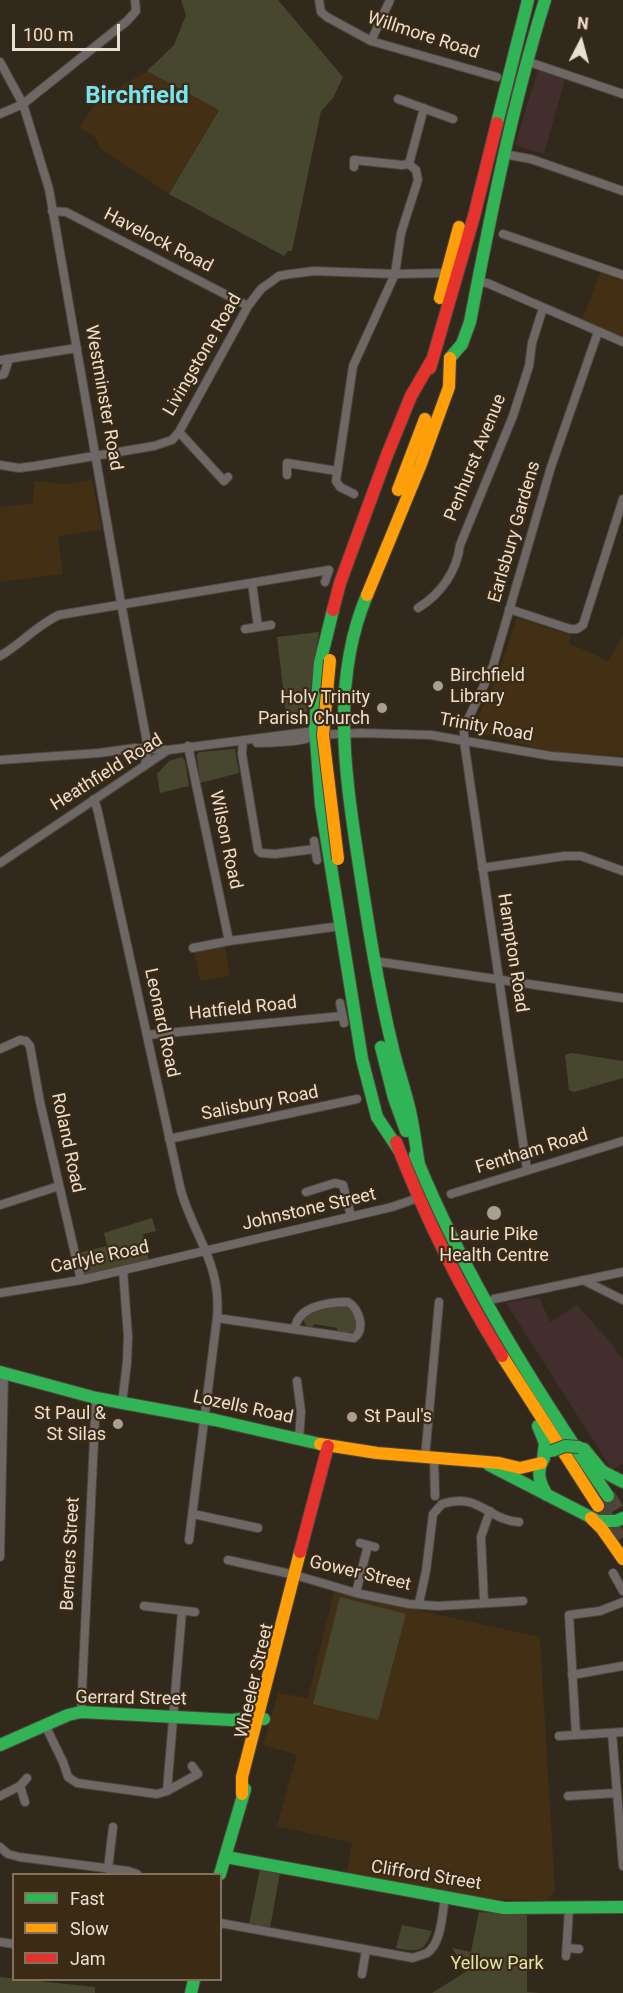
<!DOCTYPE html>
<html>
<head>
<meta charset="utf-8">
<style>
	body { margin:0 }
	#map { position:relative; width:623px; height:1993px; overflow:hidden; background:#32291d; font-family:Roboto,sans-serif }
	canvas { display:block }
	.legend { position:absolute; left:12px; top:1873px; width:210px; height:108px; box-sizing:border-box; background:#3b2a14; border:2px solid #817260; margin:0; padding:8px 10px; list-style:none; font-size:18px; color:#eadfd2 }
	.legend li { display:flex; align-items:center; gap:12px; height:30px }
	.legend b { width:30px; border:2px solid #817260 }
	.north { position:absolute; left:551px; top:12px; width:60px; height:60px; -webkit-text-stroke:4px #3b2a14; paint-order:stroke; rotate:6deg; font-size:16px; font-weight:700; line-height:24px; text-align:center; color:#eadfd2 }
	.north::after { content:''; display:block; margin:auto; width:21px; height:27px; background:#eadfd2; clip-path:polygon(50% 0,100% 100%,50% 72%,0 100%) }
	.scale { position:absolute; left:12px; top:24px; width:108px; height:27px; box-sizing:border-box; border:3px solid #eadfd2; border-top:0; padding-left:8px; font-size:18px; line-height:21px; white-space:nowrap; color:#eadfd2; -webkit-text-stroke:4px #3b2a14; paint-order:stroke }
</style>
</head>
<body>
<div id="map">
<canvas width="623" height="1993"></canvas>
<ul class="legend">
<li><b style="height:8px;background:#30b455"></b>Fast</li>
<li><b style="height:8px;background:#ff9f0a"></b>Slow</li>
<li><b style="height:8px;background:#e5322d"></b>Jam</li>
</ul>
<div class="north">N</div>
<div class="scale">100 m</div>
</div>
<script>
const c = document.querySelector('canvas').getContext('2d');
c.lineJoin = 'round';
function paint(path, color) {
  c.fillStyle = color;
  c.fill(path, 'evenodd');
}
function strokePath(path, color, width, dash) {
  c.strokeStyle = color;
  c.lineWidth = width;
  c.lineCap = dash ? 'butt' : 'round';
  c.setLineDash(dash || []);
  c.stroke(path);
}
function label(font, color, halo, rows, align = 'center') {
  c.font = font + ' Roboto,sans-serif';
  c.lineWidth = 4.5;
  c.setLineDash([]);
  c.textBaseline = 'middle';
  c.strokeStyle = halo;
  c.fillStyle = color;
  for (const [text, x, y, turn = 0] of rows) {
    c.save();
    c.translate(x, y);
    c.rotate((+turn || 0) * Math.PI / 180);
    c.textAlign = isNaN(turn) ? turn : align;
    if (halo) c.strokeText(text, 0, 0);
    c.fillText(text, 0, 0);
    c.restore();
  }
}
const commercial = new Path2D(`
	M538,70L565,79L544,154L515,145Z
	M539,1297L550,1322L577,1305L612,1344L623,1360V1463L612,1470L506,1303Z`);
const built = new Path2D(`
	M147,71L219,109L169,194L101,149L94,136L79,128L97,101Z
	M600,273L623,281V337L582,320Z
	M92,480L102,530L58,536L63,574L0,582V507L33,503L34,481L66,484Z
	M517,618L570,635L569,643L608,661L623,636V756L552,752L477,732L473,728L497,677Z
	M225,946L230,976L200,981L194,951Z
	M334,1592L540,1637L555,1891L546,1901L485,1898L347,1873L352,1843L277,1826L297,1755L263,1745L278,1693L308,1698Z`);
const green = new Path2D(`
	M181,0H278L343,77L333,98L321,111L292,251H288L284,256L169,194L219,110L147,71L174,45L186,15Z
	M319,632L306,719L287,722L277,637Z
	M235,749L239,773L200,783L197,755L199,752Z
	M182,757L185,761L189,786L160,793L157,774L169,761Z
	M572,1053L623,1061V1078L574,1092L569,1090L565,1055Z
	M152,1218L156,1231L143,1234L149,1260L83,1276L78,1253L107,1246L104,1233Z
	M342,1305L354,1310L357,1321V1330L354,1332H338L337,1328L315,1324L312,1327L307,1326L303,1320L306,1313Z
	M340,1597L406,1614L378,1720L313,1704Z
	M260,1869L280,1873L270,1928L249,1924Z
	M479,1912L527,1915V1992L540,1993H432L467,1971L452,1948L471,1952Z
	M402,1925L432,1931C424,1953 418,1952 396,1948Z
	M0,1977L95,1987V1993H0Z`);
const highwayTunnel = new Path2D(`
	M608,1496L623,1522
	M598,1506L623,1544`);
const street = new Path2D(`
	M319,0L321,12L327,17L371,41L497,77
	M371,41L390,0
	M526,61L623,94
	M0,62L23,104L49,189L121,603L148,748L145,765
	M398,99L453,119
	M0,114L23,104L127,21L136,11L135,0
	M503,154L531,159L623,191
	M409,164L424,108
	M52,211L66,212L248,306
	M503,234L623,275
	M479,282L487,283L623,342
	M1,360L77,348
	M0,375L4,374L9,359
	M179,432L224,481L228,477
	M0,465L19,468L35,466L154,446L172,440L179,432L248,306L261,289L279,276L290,274L314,271L395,274L445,273
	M287,475V463L337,471
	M354,494L340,487L336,481L353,366L395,274L401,233L418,180L416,170L409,164L402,165L354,160V167
	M252,583L258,627
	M418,608C441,594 457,571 460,545L513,416L529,366L532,343L543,308
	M509,609L570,629H577L583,625L623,499
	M245,629L271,625
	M0,656C21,644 37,625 59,615L329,570L325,582
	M243,740L242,754L258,850L261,853L275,854L315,849
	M257,743C270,743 306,742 315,735
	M188,746L229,941
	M0,760L99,753L135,748L168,750
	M94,799L98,812L181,1191C195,1238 222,1265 217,1318L189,1540
	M314,841L317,860
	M0,863L168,750L307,732L315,735L361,733L431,735L551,756L623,762
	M482,868L565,856H581L623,871
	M193,948L229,941L341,926
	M374,961L623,998
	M340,1003L344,1023
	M147,1035L342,1016
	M0,1049L20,1040L26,1041L30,1046L40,1102L81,1280
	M169,1139L357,1099
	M527,1170C507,1027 484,884 464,741V728L493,666L551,467L598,332
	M306,1192L335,1183L343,1185L351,1216
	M451,1194L623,1141
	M0,1205L59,1186
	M583,1280L623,1300
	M0,1293L81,1280L392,1207L418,1198
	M494,1299L623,1272
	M217,1318L354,1338C366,1329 359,1309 348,1302C329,1302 297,1306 295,1329
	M297,1381L301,1412L299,1439
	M122,1404L127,1362L128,1337L123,1270
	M425,1458L439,1302
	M434,1458L435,1496
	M193,1514L258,1528
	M360,1543L375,1547
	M0,1557L4,1373
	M228,1560L295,1575L356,1593L409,1604L438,1606L523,1601
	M613,1573L623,1591
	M356,1593L368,1545
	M484,1602L481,1537L490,1511
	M419,1603L426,1571L433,1514L442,1504C480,1492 487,1520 519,1522
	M144,1606L195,1612
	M572,1675L623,1666
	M81,1712L96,1398
	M45,1725L63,1762L68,1777L77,1783L157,1794L167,1791L198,1774L192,1766
	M612,1733L623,1866
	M576,1735L569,1615L600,1611L623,1602
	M559,1736L623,1732
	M20,1786L25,1802
	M167,1791L182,1611
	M0,1796L20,1786L27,1778
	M568,1796L617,1793
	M0,1847L8,1854L19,1857L128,1871L137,1874
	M108,1869L113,1827
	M220,1923L413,1958C417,1956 423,1955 427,1953C442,1943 442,1913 445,1898
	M0,1942L14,1944
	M567,1948L579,1949
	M566,1956L569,1909
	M362,1974L366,1950`);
const fast = new Path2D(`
	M497,123L528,0
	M450,358L462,344L470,322C491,213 512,106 545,0
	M367,595C332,678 344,766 357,852C367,918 377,984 393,1049C398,1070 405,1090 410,1111C414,1129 416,1147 419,1165
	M333,610L320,663L315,727L321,805L362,1059L377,1117L399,1150
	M381,1047L394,1098L406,1131
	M415,1155C465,1278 533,1386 608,1496
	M0,1372L96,1398L215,1420L320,1444
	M538,1426L545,1443L543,1459
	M584,1449L602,1471L623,1482
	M544,1458C536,1471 539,1482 547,1495
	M489,1465L598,1521H616L623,1518
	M0,1745L68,1715L81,1712L232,1720L257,1717L264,1719
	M226,1857L504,1908L623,1907
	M220,1874L245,1789
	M191,1993L194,1980`);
const slow = new Path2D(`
	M440,298L459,227
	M398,490L425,419
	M367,595L421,464L449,387L450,358
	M502,1356L598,1506
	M320,1444L377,1453L499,1463L520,1468L541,1463
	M591,1518L602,1529L623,1559
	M242,1794V1777L300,1552`);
const jam = new Path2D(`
	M430,368L474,216L497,123
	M333,610L340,583L387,455L411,396L433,358
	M396,1142C425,1217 460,1288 502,1356
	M300,1552L328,1446`);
const fastBridge = new Path2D(`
	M552,1451L565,1446L579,1447`);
const slowBridge = new Path2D(`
	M330,660L323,735L338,859`);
const markers = [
	[438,686,6,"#aa9f93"],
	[382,708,6,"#aa9f93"],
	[494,1213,8,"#aa9f93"],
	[352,1417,6,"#aa9f93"],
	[118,1424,6,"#aa9f93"]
];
const streetNames = [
	["Willmore Road",423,36,18],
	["Havelock Road",158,241,27],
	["Livingstone Road",203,355,-60],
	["Westminster Road",103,398,80],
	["Penhurst Avenue",476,458,-68],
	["Earlsbury Gardens",515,532,-74],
	["Trinity Road",486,728,10],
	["Heathfield Road",107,773,-32],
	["Wilson Road",225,840,78],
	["Hampton Road",512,953,81],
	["Hatfield Road",243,1009,-6],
	["Leonard Road",161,1023,78],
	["Salisbury Road",260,1104,-11],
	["Roland Road",67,1143,78],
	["Fentham Road",532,1152,-17],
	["Johnstone Street",309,1210,-13],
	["Carlyle Road",100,1258,-12],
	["Lozells Road",243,1408,12],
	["Berners Street",71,1554,-87],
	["Gower Street",360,1574,13],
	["Wheeler Street",255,1681,-77],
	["Gerrard Street",131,1699,1],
	["Clifford Street",426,1876,9]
];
const poiNames = [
	["Birchfield",450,676],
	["Library",450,697],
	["Holy Trinity",370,698,"right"],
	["Parish Church",370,719,"right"],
	["Laurie Pike",494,1235,"center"],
	["Health Centre",494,1256,"center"],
	["St Paul &",106,1414,"right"],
	["St Silas",106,1435,"right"],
	["St Paul's",364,1417]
];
const parkNames = [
	["Yellow Park",497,1964]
];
const districtNames = [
	["Birchfield",137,97]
];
paint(commercial, '#412e2d');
paint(built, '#422f14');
paint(green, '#47472f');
strokePath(highwayTunnel, '#4e4438', 16, [16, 8]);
strokePath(street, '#4e453c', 10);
strokePath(fast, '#4e453c', 14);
strokePath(slow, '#4e453c', 14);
strokePath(jam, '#4e453c', 14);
strokePath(street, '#6d6765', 8);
strokePath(fast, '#30b455', 12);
strokePath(slow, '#ff9f0a', 12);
strokePath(jam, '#e5322d', 12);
strokePath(fastBridge, '#4e453c', 14, []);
strokePath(slowBridge, '#4e453c', 14, []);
strokePath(fastBridge, '#30b455', 12);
strokePath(slowBridge, '#ff9f0a', 12);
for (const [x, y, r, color] of markers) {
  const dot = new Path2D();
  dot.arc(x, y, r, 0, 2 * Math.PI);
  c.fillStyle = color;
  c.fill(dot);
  strokePath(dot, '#3b2a14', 2);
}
label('18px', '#eadfd2', '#3b2a14', streetNames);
label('18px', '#eadfd2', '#3b2a14', poiNames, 'left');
label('18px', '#e0e4ab', '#3b2a14', parkNames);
label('bold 24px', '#79e4f1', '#3b2a14', districtNames);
</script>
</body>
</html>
